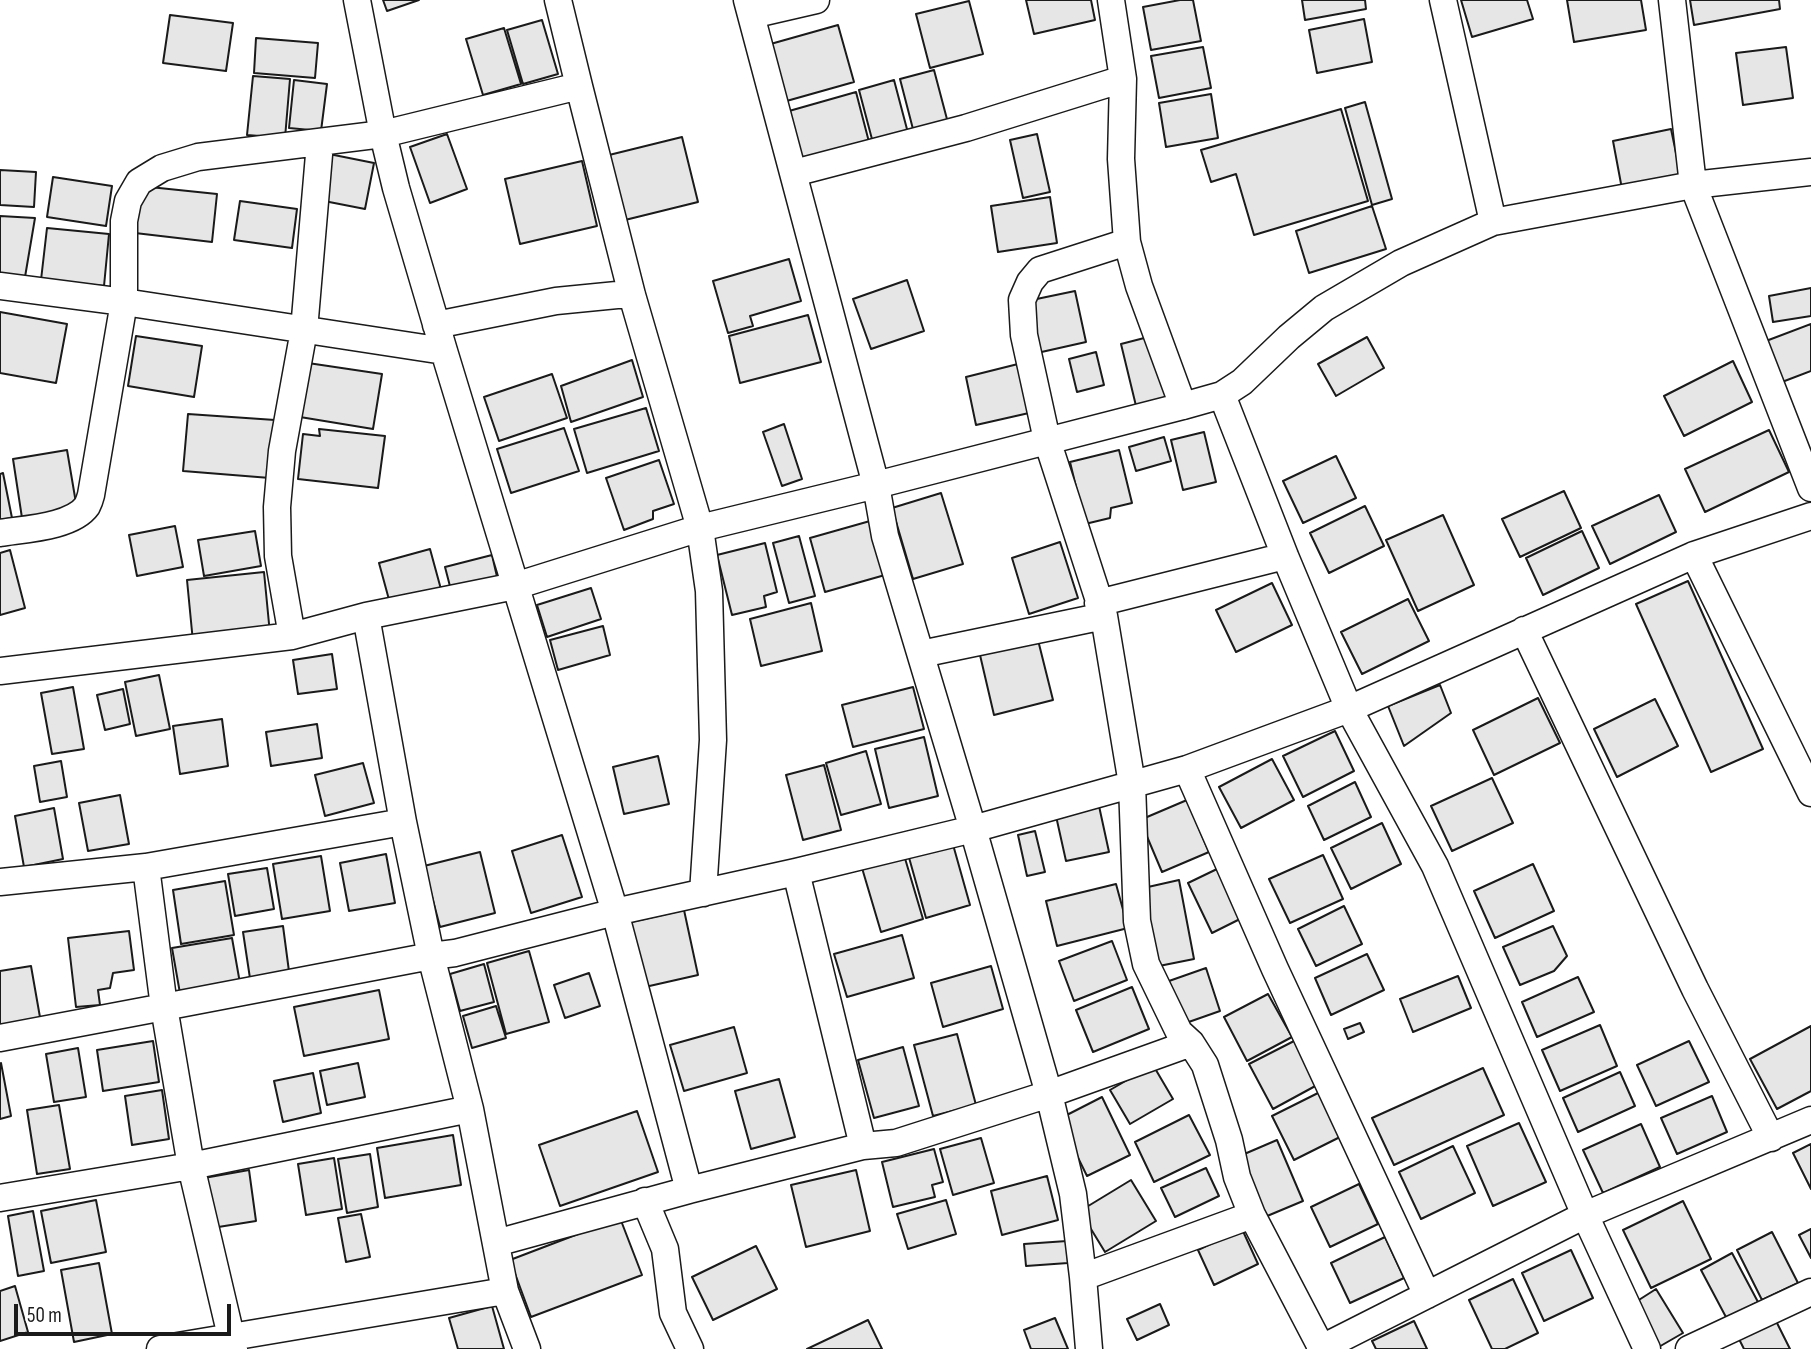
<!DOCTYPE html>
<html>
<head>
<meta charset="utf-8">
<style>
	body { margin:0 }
	#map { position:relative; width:1811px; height:1349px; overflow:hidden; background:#fff; font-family:"Sofia Sans Condensed",sans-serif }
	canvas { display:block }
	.scale { position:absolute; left:14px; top:1304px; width:217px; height:32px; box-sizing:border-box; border:4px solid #1a1a1a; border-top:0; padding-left:9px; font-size:21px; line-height:24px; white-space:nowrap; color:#1a1a1a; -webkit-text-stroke:5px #fff; paint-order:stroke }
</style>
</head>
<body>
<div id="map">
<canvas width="1811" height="1349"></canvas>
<div class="scale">50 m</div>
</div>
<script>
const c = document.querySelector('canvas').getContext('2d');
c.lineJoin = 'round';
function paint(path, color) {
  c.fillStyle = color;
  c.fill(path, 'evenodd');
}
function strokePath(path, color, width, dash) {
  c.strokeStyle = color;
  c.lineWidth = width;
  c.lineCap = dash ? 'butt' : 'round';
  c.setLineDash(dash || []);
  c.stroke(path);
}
const building = new Path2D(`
	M383,0H419L387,11Z
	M1026,0H1091L1095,20L1034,34Z
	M1180,0H1193L1201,41L1151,50L1143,7Z
	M1302,0H1365L1366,9L1305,20Z
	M1461,0H1527L1533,19L1472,37Z
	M1567,0H1641L1646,30L1574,42Z
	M1690,0H1779L1780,9L1694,25Z
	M969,1L983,54L930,68L916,14Z
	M170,15L233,23L226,71L163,63Z
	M1364,19L1372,62L1317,73L1309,30Z
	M542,20L558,74L523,84L507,30Z
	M838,25L854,82L783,102L767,45Z
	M504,28L521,84L483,95L466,39Z
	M256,38L318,43L315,78L254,73Z
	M1203,47L1211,88L1159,98L1151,56Z
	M1786,47L1793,98L1743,105L1736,53Z
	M934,70L948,123L914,133L900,79Z
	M253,76L290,79L285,138L247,135Z
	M294,80L327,84L321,131L289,128Z
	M894,80L908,133L873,143L859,90Z
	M856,92L869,142L795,162L782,113Z
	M1211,94L1218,138L1166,147L1159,103Z
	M1365,102L1392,199L1372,205L1345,108Z
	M1341,109L1368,201L1254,235L1236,174L1211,182L1201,150Z
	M1671,129L1681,177L1622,189L1613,141Z
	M447,134L467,189L430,203L410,147Z
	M1037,134L1050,192L1023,198L1010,140Z
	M682,137L698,202L621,221L605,156Z
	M329,154L374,163L365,209L319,200Z
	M582,161L597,226L520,244L505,179Z
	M0,170L36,172L34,207L0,205Z
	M53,177L112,186L106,226L47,217Z
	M140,186L217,194L212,242L135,233Z
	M1050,197L1057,243L998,252L991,206Z
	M240,201L297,209L292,248L234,240Z
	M1372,206L1386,249L1309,273L1296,231Z
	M0,216L35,218L25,277L0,274Z
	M47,228L109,234L104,286L41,280Z
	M789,259L801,301L750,316L753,326L728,333L713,281Z
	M907,280L924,331L871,349L853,299Z
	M1811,288V316L1773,322L1769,296Z
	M1075,291L1086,342L1037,353L1027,301Z
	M0,312L67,324L56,383L0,373Z
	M808,315L821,362L740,383L729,336Z
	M1811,324V371L1782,382L1766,341Z
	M136,336L202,346L194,397L128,386Z
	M1152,336L1169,402L1137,410L1121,344Z
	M1367,337L1384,368L1336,396L1318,364Z
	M1096,352L1104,385L1077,392L1069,359Z
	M632,360L643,397L571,422L561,386Z
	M1733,361L1752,402L1684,436L1664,396Z
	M308,363L382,374L373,429L300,417Z
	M1018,364L1029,413L976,425L966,377Z
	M552,374L567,418L499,441L484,397Z
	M646,408L659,451L587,473L574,429Z
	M188,414L275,420L270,478L183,471Z
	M784,424L802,479L782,486L763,432Z
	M564,428L579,471L511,493L497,449Z
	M319,429L385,436L378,488L298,479L303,434L320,436Z
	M1769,430L1789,472L1705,512L1685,469Z
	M1204,432L1216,482L1183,490L1171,440Z
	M1164,437L1171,461L1136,471L1129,447Z
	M67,450L77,509L22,518L13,459Z
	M1119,450L1132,503L1111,508L1110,518L1085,524L1070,462Z
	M1336,456L1356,498L1303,523L1283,481Z
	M659,460L674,504L653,511V519L624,530L606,478Z
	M3,473L12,518L0,520V474Z
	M1564,491L1581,528L1520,557L1502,519Z
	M941,493L963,564L913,579L892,508Z
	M1659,495L1676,532L1610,564L1592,526Z
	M1365,506L1384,546L1329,573L1310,533Z
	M1443,515L1474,585L1418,611L1386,540Z
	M870,521L885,575L825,592L810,538Z
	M175,526L183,567L137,576L129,535Z
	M255,531L261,566L204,576L198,540Z
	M1582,531L1599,568L1543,595L1526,558Z
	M799,536L815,596L789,603L773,543Z
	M1060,542L1078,598L1029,614L1012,558Z
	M765,543L777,592L764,596L766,607L732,615L717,555Z
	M430,549L442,593L391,607L379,563Z
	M10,550L25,608L0,615V553Z
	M492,555L498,581L452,594L445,567Z
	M264,572L270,634L193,642L187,580Z
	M1688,581L1763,749L1711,772L1636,604Z
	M1272,583L1292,625L1236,652L1216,610Z
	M591,588L601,619L547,637L537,605Z
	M1408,599L1429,641L1362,674L1341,632Z
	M811,603L822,651L761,666L750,619Z
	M603,626L610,655L558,670L550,640Z
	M1038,640L1053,700L994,715L980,655Z
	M332,654L337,689L298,694L293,660Z
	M159,675L170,729L136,736L125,682Z
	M1440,685L1451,713L1404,746L1388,706Z
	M73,687L84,749L52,754L41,693Z
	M913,687L924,729L853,747L842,705Z
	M123,689L130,724L105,730L97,695Z
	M1538,698L1560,743L1494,775L1473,730Z
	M1655,699L1678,746L1617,777L1594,729Z
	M222,719L228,766L180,774L173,726Z
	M317,724L322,758L271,766L266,732Z
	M1335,731L1354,771L1303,797L1283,756Z
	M924,737L938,796L889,808L875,749Z
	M866,751L881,804L841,815L826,763Z
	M658,756L669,804L624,814L613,767Z
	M1272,759L1294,800L1241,828L1219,787Z
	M61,761L67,797L40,802L34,766Z
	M363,763L374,803L325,816L315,775Z
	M824,765L841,830L803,840L786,775Z
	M1492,778L1513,823L1452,851L1431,806Z
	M1355,782L1371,817L1324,840L1308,806Z
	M120,795L129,844L88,851L79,803Z
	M1187,800L1209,852L1162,872L1140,820Z
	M1099,806L1109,852L1066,861L1056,816Z
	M54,808L63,859L24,867L15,816Z
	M1382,823L1401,864L1351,889L1331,848Z
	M1035,831L1045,872L1027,876L1018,835Z
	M562,835L582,897L531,913L512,851Z
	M952,841L970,905L926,918L908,854Z
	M480,852L495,913L440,927L424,866Z
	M386,854L395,903L349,911L340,863Z
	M904,855L923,919L881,932L862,868Z
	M1323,855L1343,899L1290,923L1269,879Z
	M321,856L330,911L282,919L273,864Z
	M1533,864L1554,911L1495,938L1474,891Z
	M267,868L274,909L235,916L228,874Z
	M1217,869L1240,919L1212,933L1188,883Z
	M1179,880L1194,959L1154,967L1139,889Z
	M225,881L234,935L181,944L173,890Z
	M1116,884L1128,928L1057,946L1046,901Z
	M1344,906L1362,944L1316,966L1298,929Z
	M684,910L698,975L645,987L631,922Z
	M283,926L290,979L251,985L243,932Z
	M1553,926L1567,956L1554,971L1520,985L1503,947Z
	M129,931L134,970L113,973L110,988L98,990L100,1005L76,1007L68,938Z
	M902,935L914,978L847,997L834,954Z
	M232,938L241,989L181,999L172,948Z
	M1112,941L1127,980L1074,1001L1059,961Z
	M529,951L549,1022L506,1034L487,963Z
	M1367,954L1384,990L1331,1015L1315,978Z
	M484,964L494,1002L460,1011L450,974Z
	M31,966L41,1023L0,1030V971Z
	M991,966L1003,1009L943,1027L931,983Z
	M1206,968L1220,1011L1183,1024L1169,981Z
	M589,973L600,1006L565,1018L554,985Z
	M1458,976L1471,1008L1413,1032L1400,999Z
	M1578,977L1594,1012L1537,1037L1522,1002Z
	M1132,987L1149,1029L1093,1052L1076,1010Z
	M379,990L389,1039L304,1056L294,1007Z
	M1268,994L1292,1037L1247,1061L1224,1017Z
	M496,1006L506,1038L472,1048L463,1016Z
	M1360,1023L1364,1032L1348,1039L1344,1029Z
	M1600,1025L1617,1066L1560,1091L1542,1050Z
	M1811,1026V1091L1777,1109L1750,1059Z
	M734,1027L747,1073L684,1091L670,1045Z
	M957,1034L976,1105L933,1116L914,1045Z
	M1296,1040L1319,1084L1273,1109L1249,1064Z
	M153,1041L159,1082L103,1091L97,1050Z
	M1689,1041L1709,1082L1656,1106L1637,1065Z
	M903,1047L919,1106L874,1118L858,1060Z
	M78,1048L86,1097L54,1102L46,1054Z
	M1,1063L11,1116L0,1119V1064Z
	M358,1063L365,1097L327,1105L320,1071Z
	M1153,1065L1173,1099L1130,1124L1110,1090Z
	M1483,1068L1504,1115L1394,1165L1372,1118Z
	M1620,1072L1635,1106L1578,1132L1563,1098Z
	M313,1073L321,1113L283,1122L274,1081Z
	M779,1079L795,1137L751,1149L735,1091Z
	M162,1090L169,1139L132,1145L125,1096Z
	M1320,1092L1342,1136L1294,1160L1272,1116Z
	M1712,1096L1727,1132L1677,1154L1661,1118Z
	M1102,1097L1130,1155L1087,1176L1059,1119Z
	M59,1105L70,1169L37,1174L27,1110Z
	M637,1111L658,1172L560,1206L539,1145Z
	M1189,1115L1210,1155L1154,1182L1135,1142Z
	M1519,1123L1546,1182L1493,1206L1467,1146Z
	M1641,1124L1660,1167L1603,1193L1583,1150Z
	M453,1135L461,1185L385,1198L377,1148Z
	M981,1138L994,1183L953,1195L940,1149Z
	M1277,1140L1303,1201L1260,1219L1235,1158Z
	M1811,1144V1189L1793,1153Z
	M1453,1146L1475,1193L1421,1219L1399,1172Z
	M934,1149L943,1182L932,1185L935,1197L893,1207L882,1162Z
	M370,1154L378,1207L347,1213L338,1159Z
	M334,1158L342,1209L306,1215L298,1164Z
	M1206,1168L1219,1196L1175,1217L1161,1188Z
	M249,1170L256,1221L212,1228L204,1178Z
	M856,1170L870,1231L806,1247L791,1185Z
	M1047,1176L1058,1220L1002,1235L991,1191Z
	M1131,1180L1156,1221L1105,1252L1080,1211Z
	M1359,1184L1378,1224L1330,1247L1311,1207Z
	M96,1200L106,1252L51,1263L41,1211Z
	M946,1200L956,1234L908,1249L897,1214Z
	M1683,1201L1711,1259L1651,1288L1623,1230Z
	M33,1211L44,1271L18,1276L8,1216Z
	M361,1214L370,1257L346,1262L338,1218Z
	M620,1218L642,1275L531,1317L510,1260Z
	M1242,1229L1258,1264L1214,1285L1198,1250Z
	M1811,1229V1258L1799,1235Z
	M1772,1232L1798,1283L1762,1300L1737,1250Z
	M1385,1237L1404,1278L1350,1303L1331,1263Z
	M1067,1241L1068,1263L1026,1266L1024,1244Z
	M756,1246L777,1289L713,1320L692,1277Z
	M1571,1250L1593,1298L1544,1321L1522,1273Z
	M1732,1253L1758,1302L1727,1319L1701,1270Z
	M99,1263L112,1334L74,1342L61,1270Z
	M1513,1279L1538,1333L1505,1349H1492L1469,1300Z
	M15,1286L28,1332L0,1341V1291Z
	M1656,1289L1683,1333L1657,1348L1631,1305Z
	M1160,1304L1169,1325L1137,1340L1127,1319Z
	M492,1306L504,1349H458L449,1318Z
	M1055,1318L1068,1349H1031L1024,1330Z
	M868,1320L882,1349H807Z
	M1414,1321L1427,1349H1376L1372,1341Z
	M1776,1321L1790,1349H1744L1739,1339Z`);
const minor = new Path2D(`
	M357,0L383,134L396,188L444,351L615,912L689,1190L863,1146L896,1143L1049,1094L1191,1043
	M558,0L579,86L632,295L700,528L709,591L713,740L703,893
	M747,0L876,485L885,536L973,829L1049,1094L1073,1194L1083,1277L1089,1349
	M1111,0L1123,79L1121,159L1127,242L1139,286L1183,406
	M1443,0L1493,222
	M1672,0L1693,185L1811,488
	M751,15L816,0
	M794,173L966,128L1123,79
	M1127,242L1040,270L1030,282L1022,300L1024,335L1047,440L1104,616L1132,784L1137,921L1146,964L1179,1032L1191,1043L1205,1065L1229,1140L1237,1177L1252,1215L1322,1349
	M0,286L124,302L444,351
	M436,325L556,301L617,295H632
	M1222,395L1285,556L1349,709L1435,866L1585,1215L1647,1349
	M0,533C24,529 72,527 87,506C89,502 90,499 91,495L124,302V221L128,201L139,182L162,168L198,157L383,134L579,86
	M1694,555L1811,793
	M1098,603L1285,556
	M366,616L403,822
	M1524,630L1695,989L1771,1138
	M292,636L278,556L277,507L282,451L304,330L320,143
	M921,654L1104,616
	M0,671L292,636L366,616L515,586L700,528L876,485L1183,406L1222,395L1242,382L1289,337L1324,308L1401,263L1493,222L1693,185L1811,172
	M1187,769L1275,969L1427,1295
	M146,867L403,822L431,956L455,953L615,912L796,872L973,829L1187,769L1349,709L1694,555L1811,516
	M796,872L863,1146
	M0,882L146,867L164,1007L0,1038
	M0,1198L191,1166L470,1109
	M645,1201L665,1249L673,1313L690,1349
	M496,1243L689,1190
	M1083,1277L1252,1215
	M160,1349L505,1291
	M234,1349L191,1166L164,1007L431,956L470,1109L505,1291L527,1349
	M1320,1349L1585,1215L1811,1120
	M1689,1349L1811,1292`);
paint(building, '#e6e6e6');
strokePath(building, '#1a1a1a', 2);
strokePath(minor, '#1a1a1a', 29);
strokePath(minor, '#fff', 26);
</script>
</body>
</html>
